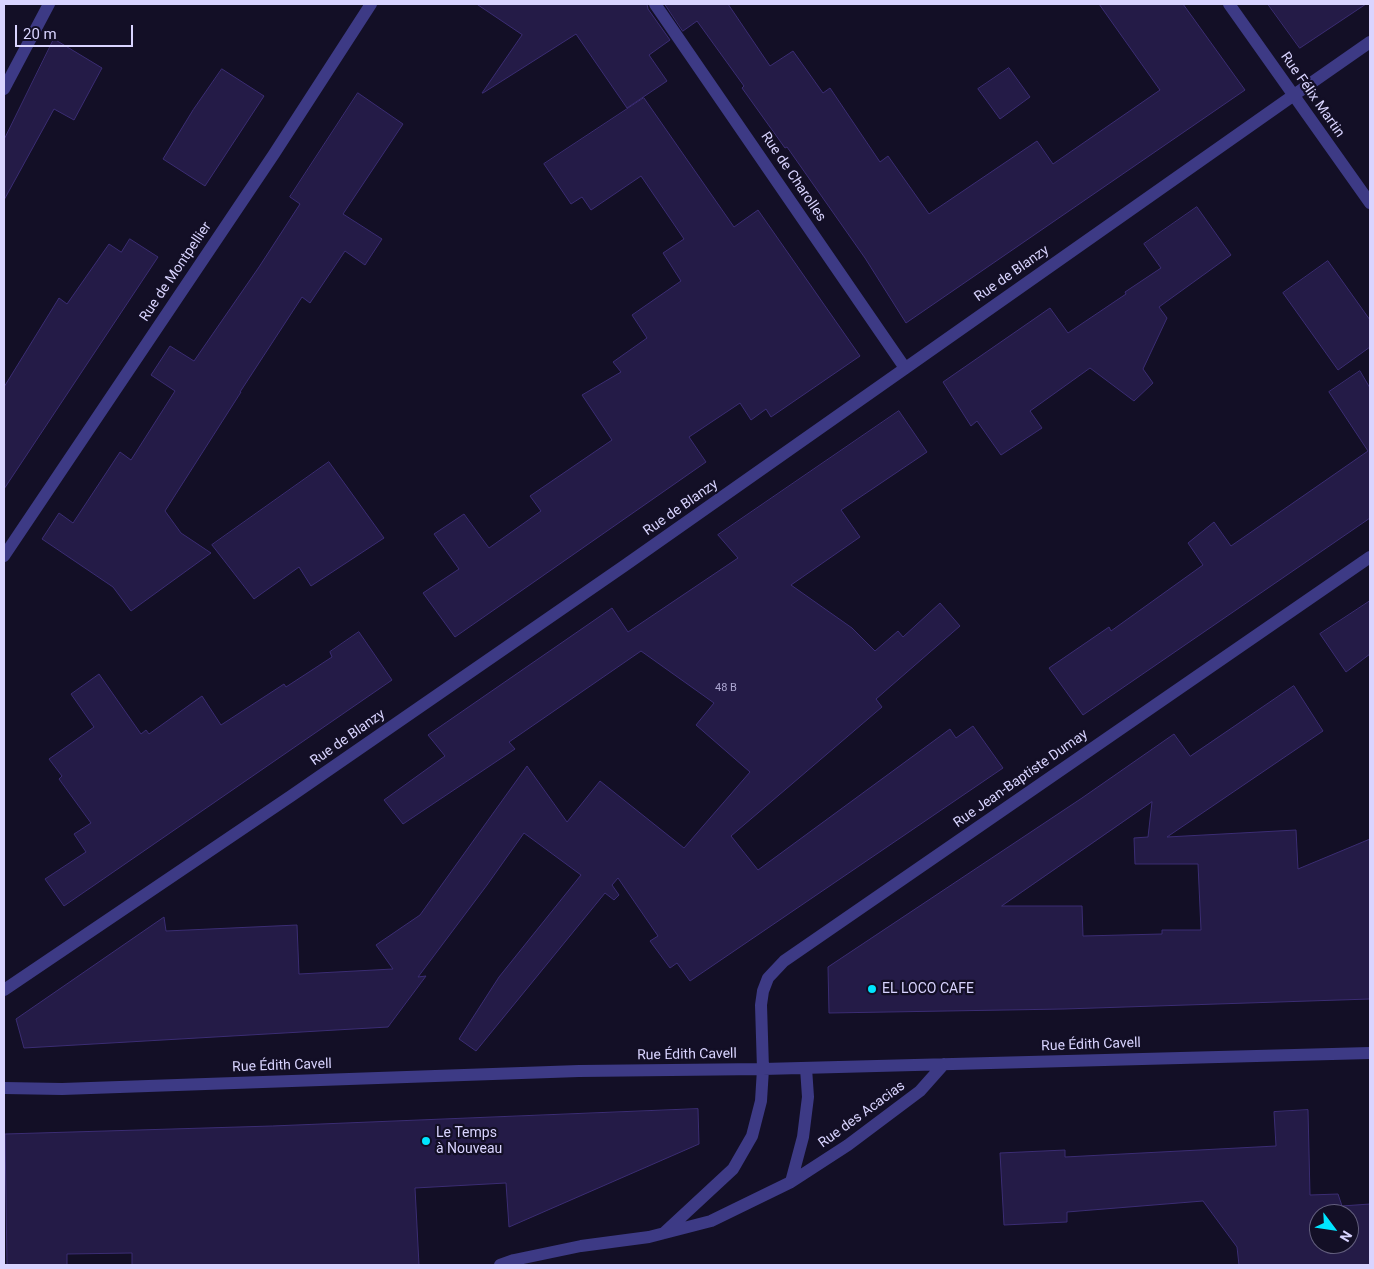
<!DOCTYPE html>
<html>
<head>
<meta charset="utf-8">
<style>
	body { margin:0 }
	#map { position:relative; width:1374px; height:1269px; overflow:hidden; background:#130f26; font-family:Roboto,sans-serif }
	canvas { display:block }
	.frame { position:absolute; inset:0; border:5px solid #d9d4ff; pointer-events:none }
	.north { position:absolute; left:1309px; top:1204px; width:50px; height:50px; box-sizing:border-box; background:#130f26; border:1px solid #625e7d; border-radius:50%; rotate:121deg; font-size:14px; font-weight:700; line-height:20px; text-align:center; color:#d9d4ff }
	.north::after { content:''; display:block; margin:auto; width:18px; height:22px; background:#00e5ff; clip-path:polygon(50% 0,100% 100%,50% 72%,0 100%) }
	.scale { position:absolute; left:15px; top:25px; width:118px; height:22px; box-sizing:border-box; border:2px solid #d9d4ff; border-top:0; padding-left:6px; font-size:15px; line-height:18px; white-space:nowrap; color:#d9d4ff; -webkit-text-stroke:4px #130f26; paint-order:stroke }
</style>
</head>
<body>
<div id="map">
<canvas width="1374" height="1269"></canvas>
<div class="frame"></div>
<div class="north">N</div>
<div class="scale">20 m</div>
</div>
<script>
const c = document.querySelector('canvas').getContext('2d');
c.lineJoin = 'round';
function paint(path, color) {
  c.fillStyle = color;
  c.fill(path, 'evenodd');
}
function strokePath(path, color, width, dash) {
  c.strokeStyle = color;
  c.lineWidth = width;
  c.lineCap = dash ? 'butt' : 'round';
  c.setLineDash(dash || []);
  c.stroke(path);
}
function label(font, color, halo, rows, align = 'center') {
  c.font = font + ' Roboto,sans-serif';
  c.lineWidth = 4.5;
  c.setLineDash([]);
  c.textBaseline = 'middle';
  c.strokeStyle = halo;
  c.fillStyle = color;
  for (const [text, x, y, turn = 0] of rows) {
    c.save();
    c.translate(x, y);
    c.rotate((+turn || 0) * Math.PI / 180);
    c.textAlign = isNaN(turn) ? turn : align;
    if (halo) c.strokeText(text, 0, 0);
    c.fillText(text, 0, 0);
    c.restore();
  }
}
const building = new Path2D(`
	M477,4H647L648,9L670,40L649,55L667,81L627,108L576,34L483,93H482L522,35Z
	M665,4H728L770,66L793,51L823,93L830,88L880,162L888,156L929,214L1037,141L1053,164L1160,90L1099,4H1183L1245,90L906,323L865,258L787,147L785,148L742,88L744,86L697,21L683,31Z
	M1268,4H1366L1300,48Z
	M54,39L102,68L74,120L54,109L4,200V140Z
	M1009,68L1030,97L1000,119L978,89Z
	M222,69L264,96L205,186L163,159L193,110Z
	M358,93L403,124L343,214L382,239L365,265L345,251L310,303L302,297L240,392H241L165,511L181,533L211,553L131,611L113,587L42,539L59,513L73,523L120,452L131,460L175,391L151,375L170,346L194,361L259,267L300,204L290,197Z
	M644,98L734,227L758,210L860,356L771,417L766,409L751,420L740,403L689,437L706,462L455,637L423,593L459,569L434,534L464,514L489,548L541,511L530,496L612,440L582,395L621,372L613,362L647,338L632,315L681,281L663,253L684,239L641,176L591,210L582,197L571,204L544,164Z
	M1197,207L1231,255L1159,307L1167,318L1143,369L1153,383L1134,401L1090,368L1030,411L1042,428L1001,455L977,421L971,426L943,382L1050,308L1068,333L1126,294L1125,292L1161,268L1144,244Z
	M130,239L158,257L4,489V387L59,298L67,304L109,244L121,252Z
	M1328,261L1370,320V347L1338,370L1283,293Z
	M1360,371L1370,388V518L1083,715L1049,668L1109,627L1111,631L1203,565L1188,543L1214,522L1231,546L1368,451L1329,392Z
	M899,411L927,452L841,510L860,537L791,585L852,628L875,651L898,631L903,637L940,603L960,626L876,699L882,707L731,836L758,870L950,729L956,738L973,726L1003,768L690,981L677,963L670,968L650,941L658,936L618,878L612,885L619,895L614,900L605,893L476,1051L459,1039L499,977L581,875L524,833L487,885L418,977L426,976L388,1027L24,1048L16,1019L164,917L166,931L297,925L299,974L393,969L376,945L420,915L527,766L567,822L600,781L684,848L750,772L696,725L714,703L641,651L509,742L515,749L403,824L384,800L445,756L428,735L612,608L628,632L738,558L718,535Z
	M329,462L384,538L311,586L299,567L254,599L212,545Z
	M1370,601V654L1346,672L1320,634Z
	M359,632L392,680L64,906L45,879L86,852L74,834L91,823L59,779L62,776L49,759L94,727L71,694L99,674L141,734L146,730L149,734L202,696L221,725L284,684L286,687L332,657L330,652Z
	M1294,686L1323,731L1167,837L1296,830L1298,869L1370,839V999L1064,1009L829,1013L828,967L1082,798L1174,734L1190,756ZM1152,802L1148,837L1134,838L1135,864H1198L1201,930H1162V934L1083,936L1082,906H1002Z
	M698,1109L699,1144L509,1227L506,1183L415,1188L419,1265H132V1253L67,1254V1265H7L5,1134L272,1126Z
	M1308,1110L1310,1195L1338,1194L1342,1206L1370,1204V1265H1239L1237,1247L1203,1201L1067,1212V1222L1004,1225L1000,1153L1065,1150V1157L1276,1146L1274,1112ZM1319,1214H1349V1244H1319Z`);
const minor = new Path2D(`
	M655,4L905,368
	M1229,4L1370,203
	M4,89L49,4
	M4,556L274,154L371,4
	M4,990L291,796L624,566L1294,95L1370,42
	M4,1088L62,1089L579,1071L763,1069L1370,1053
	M791,1182L803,1137L808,1097L806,1068
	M664,1233L733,1169L752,1136L761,1101L763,1069L761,1005L763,991L768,978L784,961L1370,557
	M500,1265L514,1260L581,1246L649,1237L711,1221L791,1182L848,1145L920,1091L944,1064`);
const markers = [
	[872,989,5,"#00e5ff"],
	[426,1141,5,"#00e5ff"]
];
const numberNames = [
	["48 B",726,688]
];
const streetNames = [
	["Rue Félix Martin",1312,95,55],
	["Rue de Charolles",793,177,56],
	["Rue de Montpellier",176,272,-56],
	["Rue de Blanzy",1012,274,-35],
	["Rue de Blanzy",681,508,-35],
	["Rue de Blanzy",348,738,-35],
	["Rue Jean-Baptiste Dumay",1021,779,-35],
	["Rue Édith Cavell",1091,1045,-2],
	["Rue Édith Cavell",687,1055,-1],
	["Rue Édith Cavell",282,1066,-2],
	["Rue des Acacias",862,1115,-36]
];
const poiNames = [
	["EL LOCO CAFE",882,989],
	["Le Temps",436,1133],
	["à Nouveau",436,1149]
];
paint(building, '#241b47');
strokePath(building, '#3b2d73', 1);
strokePath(minor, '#3d3a85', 12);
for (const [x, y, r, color] of markers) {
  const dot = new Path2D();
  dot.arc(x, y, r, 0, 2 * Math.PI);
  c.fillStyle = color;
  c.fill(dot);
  strokePath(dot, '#130f26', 2);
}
label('11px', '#aca6d1', null, numberNames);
label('14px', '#d9d4ff', '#130f26', streetNames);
label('14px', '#d9d4ff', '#130f26', poiNames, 'left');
</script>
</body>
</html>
